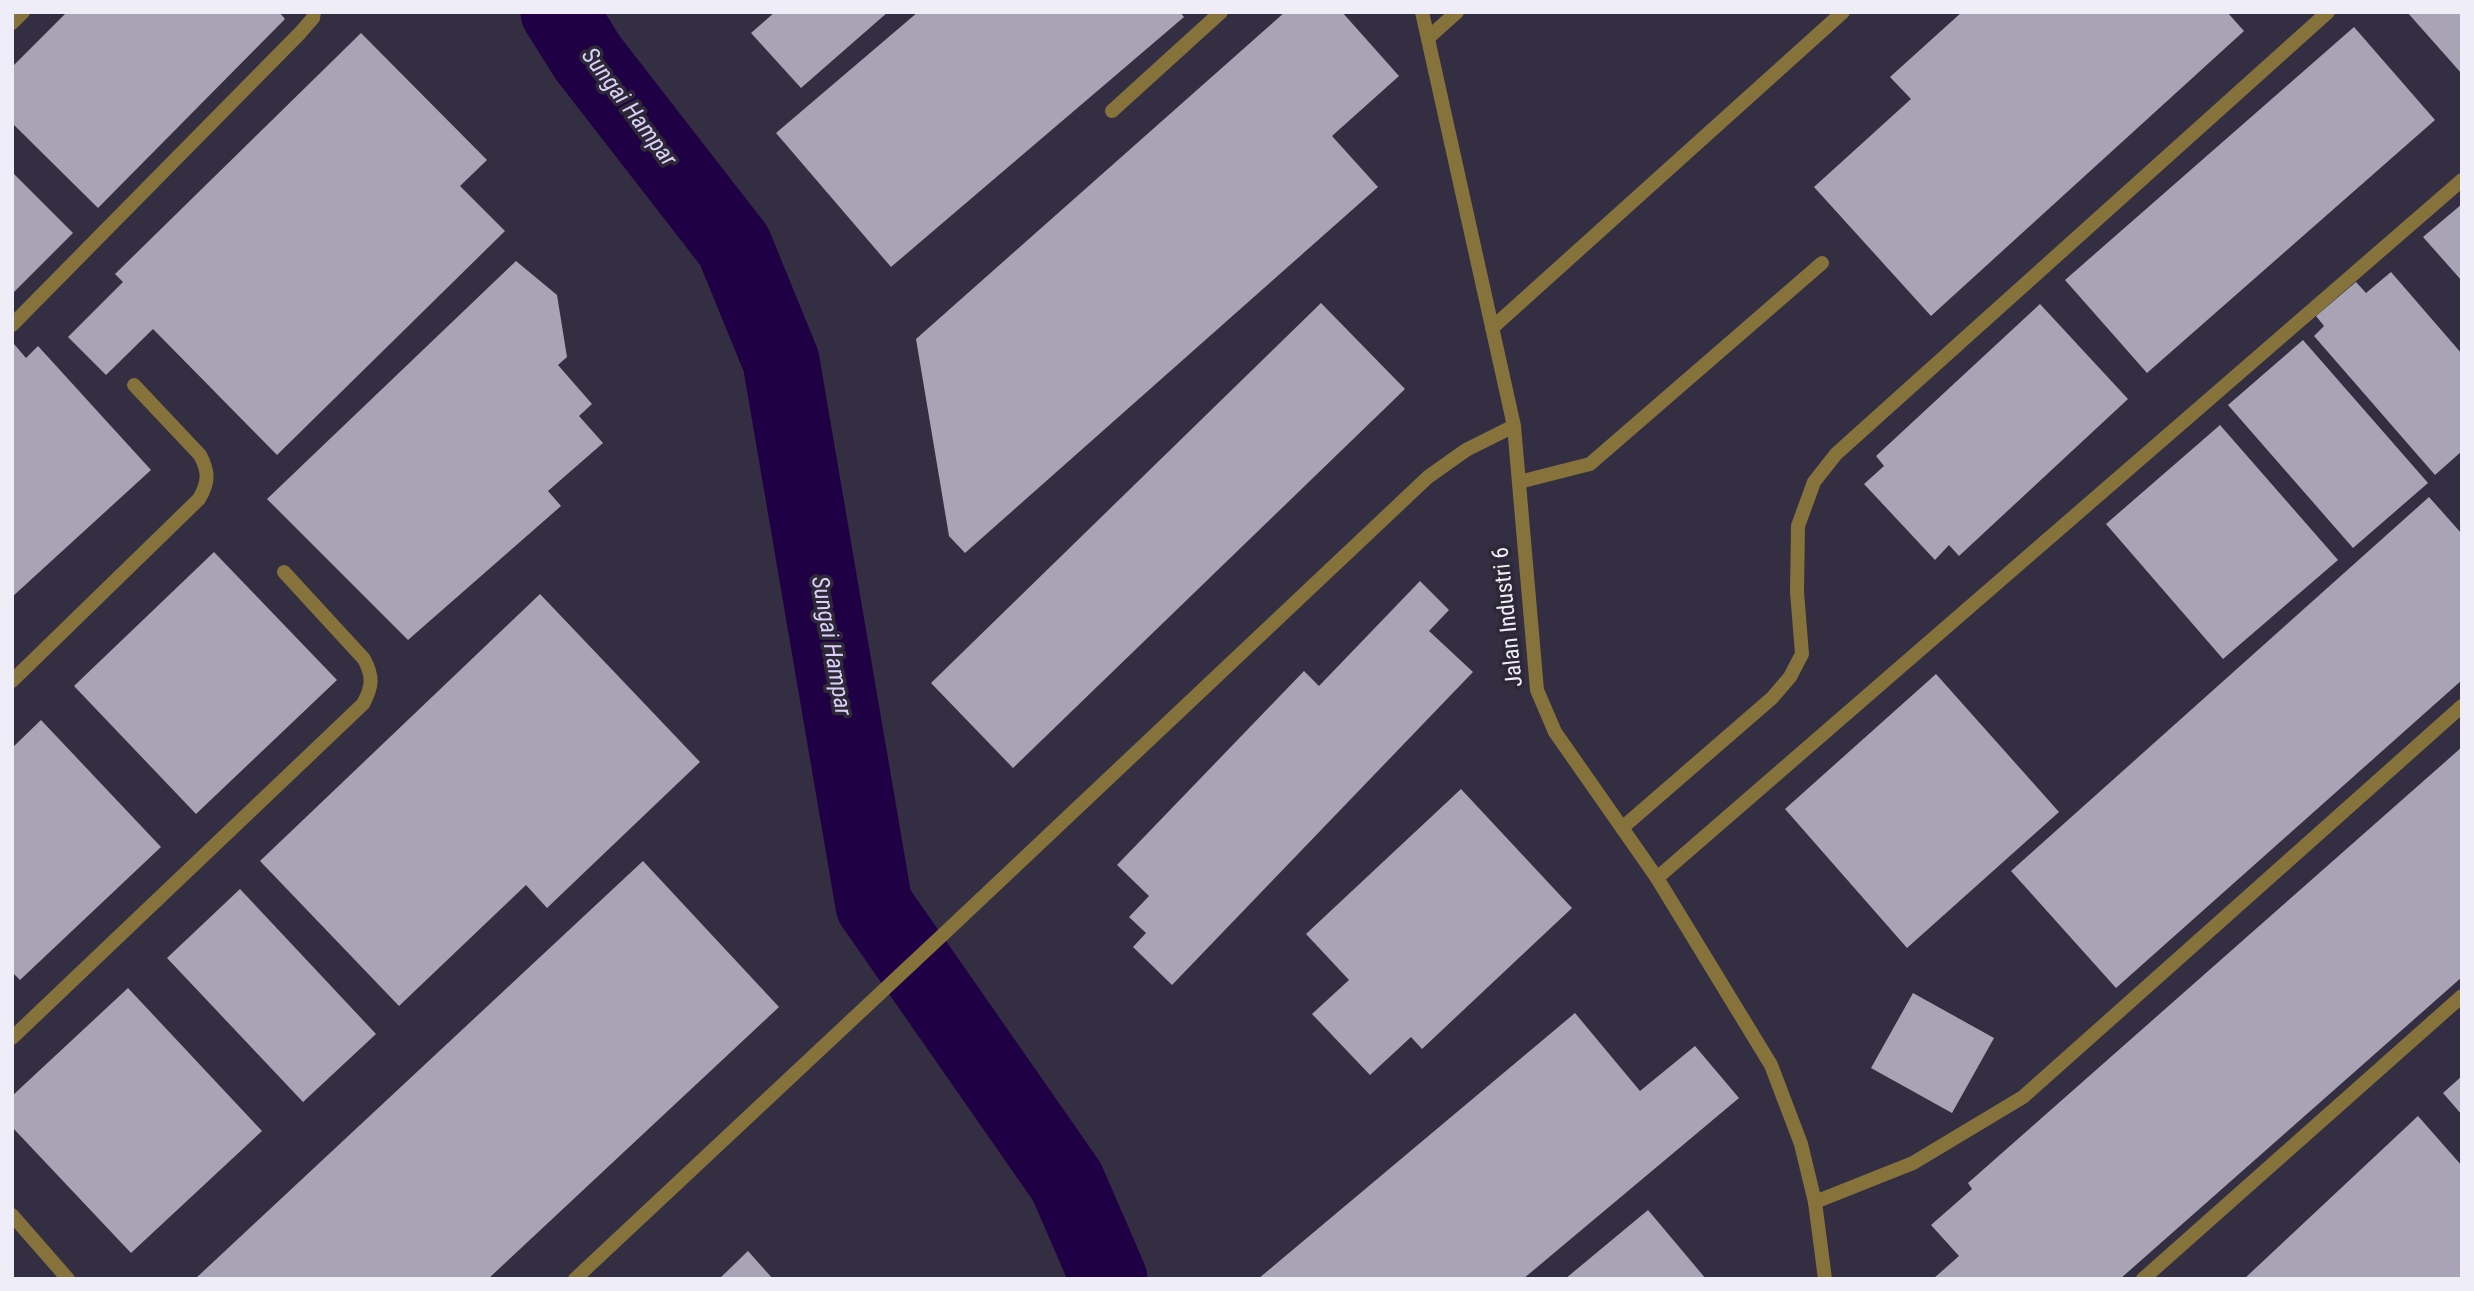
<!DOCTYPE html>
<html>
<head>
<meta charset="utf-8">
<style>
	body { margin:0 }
	#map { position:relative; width:2474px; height:1291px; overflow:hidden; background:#2c2836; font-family:"Roboto Condensed",sans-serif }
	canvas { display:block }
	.frame { position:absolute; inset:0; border:14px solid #efedf7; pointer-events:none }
</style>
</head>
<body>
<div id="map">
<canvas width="2474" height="1291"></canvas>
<div class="frame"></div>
</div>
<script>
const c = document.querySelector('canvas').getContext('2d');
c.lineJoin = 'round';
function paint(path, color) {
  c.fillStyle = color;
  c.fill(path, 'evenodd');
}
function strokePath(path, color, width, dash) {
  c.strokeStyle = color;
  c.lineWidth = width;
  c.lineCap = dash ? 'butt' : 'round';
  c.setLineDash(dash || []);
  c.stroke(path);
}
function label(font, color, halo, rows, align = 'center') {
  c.font = font + ' "Roboto Condensed",sans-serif';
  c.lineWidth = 7;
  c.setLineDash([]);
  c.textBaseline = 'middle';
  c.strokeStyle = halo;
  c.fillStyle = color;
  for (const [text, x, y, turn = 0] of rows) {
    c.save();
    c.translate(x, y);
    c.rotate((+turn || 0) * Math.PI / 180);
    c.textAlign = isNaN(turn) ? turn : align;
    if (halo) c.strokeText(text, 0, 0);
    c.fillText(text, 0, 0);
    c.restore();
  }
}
const built = new Path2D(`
	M12,12H2462V1279H12Z`);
const river = new Path2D(`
	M559,12L588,58L734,246L781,361L874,905L1067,1182L1109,1279`);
const building = new Path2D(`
	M67,12H279L285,19L98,208L12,123V67Z
	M775,12H888L801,88L751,33Z
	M918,12H1180L1184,17L891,267L776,133Z
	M1285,12H1342L1399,76L1332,136L1378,187L965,553L949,536L916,339Z
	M1962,12H2227L2244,31L1931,316L1814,187L1911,99L1890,77Z
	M2407,12H2462V74Z
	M2354,27L2435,120L2147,373L2065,280Z
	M361,33L487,160L460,186L505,231L277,455L153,329L106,375L68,337L123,282L115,274Z
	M12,172L73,233L12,294Z
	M2462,204V281L2423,237Z
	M516,261L557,295L567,357L558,365L592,404L579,416L603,443L548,491L561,506L408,640L267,499Z
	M2391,272L2462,354V451L2435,475L2314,336L2324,326L2316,316L2356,282L2366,293Z
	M1321,303L1405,389L1013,768L931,683Z
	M2040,304L2128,399L1959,556L1949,545L1935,560L1864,484L1884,466L1876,456Z
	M2303,340L2428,483L2353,548L2228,405Z
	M14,344L26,358L38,346L151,470L12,597Z
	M2220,425L2338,560L2223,659L2106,524Z
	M2429,497L2462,534V680L2116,988L2011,871Z
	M214,552L337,680L196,814L74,686Z
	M1420,581L1449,610L1429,631L1473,672L1172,985L1133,947L1146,933L1129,917L1149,896L1117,865L1304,671L1319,686Z
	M540,594L700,762L547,908L526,885L399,1006L260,861Z
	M1936,674L2059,812L1907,948L1785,809Z
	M41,720L161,847L20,980L12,972V748Z
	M2462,747V977L2120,1279H1933L1959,1256L1931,1225L1972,1189L1968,1183Z
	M1461,789L1572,908L1422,1049L1411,1037L1370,1075L1312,1014L1349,980L1306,934Z
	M643,861L779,1007L488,1279H195Z
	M240,889L376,1034L303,1102L167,958Z
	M128,988L262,1131L131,1253L12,1127V1096Z
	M1913,993L1994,1038L1952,1113L1871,1068Z
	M1575,1013L1640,1091L1695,1046L1739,1098L1523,1279H1258Z
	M2462,1076V1115L2443,1093Z
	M2418,1116L2462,1166V1275L2457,1279H2244Z
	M1648,1210L1706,1279H1565Z
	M748,1251L773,1279H719Z`);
const service = new Path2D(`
	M12,23L23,12
	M1428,38L1457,12
	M1112,111L1221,12
	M12,325L300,33L313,18L314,12
	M1492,328L1843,12
	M1519,482L1590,464L1822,263
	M12,681L199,499C209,482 209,472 200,455L134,385
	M1622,828L1772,698L1790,677L1802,654L1797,592L1798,526L1814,482L1836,454L2328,12
	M1657,878L2462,180
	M12,1038L363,704C373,686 373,676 364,659L284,572
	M1815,1202L1913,1163L2023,1097L2462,706
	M12,1215L68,1279
	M2143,1279L2462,996`);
const minor = new Path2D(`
	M1422,12L1514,426L1537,690L1555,732L1657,878L1771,1065L1801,1144L1815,1202L1825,1279
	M575,1279L951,927L1428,477L1466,450L1514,426`);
const streetNames = [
	["Jalan Industri 6",1509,617,-96]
];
const waterNames = [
	["Sungai Hampar",628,108,53],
	["Sungai Hampar",830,646,80]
];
paint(built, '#332e42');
strokePath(river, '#1f0044', 77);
paint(building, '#a8a4b6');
strokePath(service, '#86723b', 14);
strokePath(minor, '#86723b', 14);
label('23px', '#efedf7', '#2c2836', streetNames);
label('italic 24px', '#d9d0f9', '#2c2836', waterNames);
</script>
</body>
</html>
